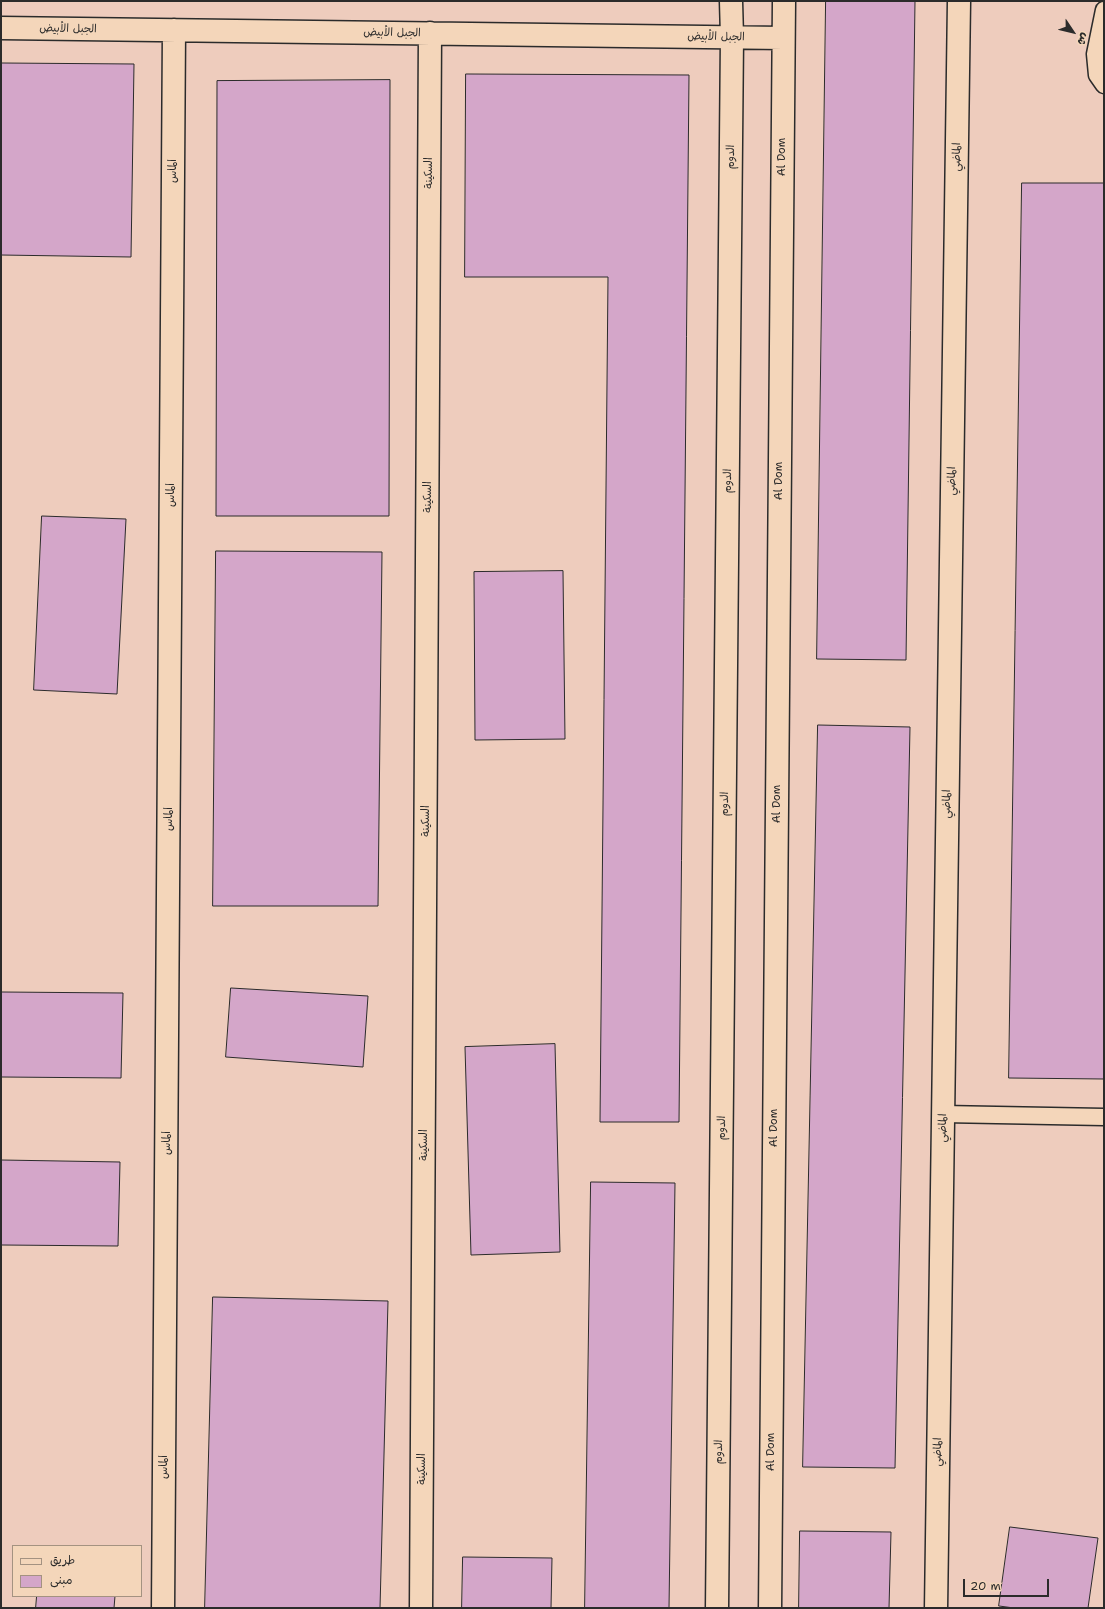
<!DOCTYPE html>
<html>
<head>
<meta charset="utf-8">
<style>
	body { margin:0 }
	#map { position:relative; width:1105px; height:1609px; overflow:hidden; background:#eeccbd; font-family:"Shantell Sans","Playpen Sans Arabic",sans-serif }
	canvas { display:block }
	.frame { position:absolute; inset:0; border:2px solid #2b2b2b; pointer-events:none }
	.legend { position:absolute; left:12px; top:1545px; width:130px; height:52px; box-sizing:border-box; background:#f4d6ba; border:1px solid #a49281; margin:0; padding:5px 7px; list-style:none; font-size:12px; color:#2b2b2b }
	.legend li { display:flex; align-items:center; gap:8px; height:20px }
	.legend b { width:20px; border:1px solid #a49281 }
	.north { position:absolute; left:1053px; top:12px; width:40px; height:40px; -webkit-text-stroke:3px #f4d6ba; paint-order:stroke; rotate:125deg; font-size:11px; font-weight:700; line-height:16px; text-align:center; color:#2b2b2b }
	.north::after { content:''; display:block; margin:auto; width:14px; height:18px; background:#2b2b2b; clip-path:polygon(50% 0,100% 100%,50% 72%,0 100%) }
	.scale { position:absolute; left:963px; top:1579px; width:86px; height:18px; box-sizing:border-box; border:2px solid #2b2b2b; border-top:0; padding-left:5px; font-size:12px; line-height:14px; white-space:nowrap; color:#2b2b2b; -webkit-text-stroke:3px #f4d6ba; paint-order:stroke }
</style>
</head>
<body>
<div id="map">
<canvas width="1105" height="1609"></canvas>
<div class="frame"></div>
<ul class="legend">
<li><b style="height:5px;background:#f4d6ba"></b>طريق</li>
<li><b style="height:11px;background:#d4a6c9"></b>مبنى</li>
</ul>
<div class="north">ش</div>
<div class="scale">20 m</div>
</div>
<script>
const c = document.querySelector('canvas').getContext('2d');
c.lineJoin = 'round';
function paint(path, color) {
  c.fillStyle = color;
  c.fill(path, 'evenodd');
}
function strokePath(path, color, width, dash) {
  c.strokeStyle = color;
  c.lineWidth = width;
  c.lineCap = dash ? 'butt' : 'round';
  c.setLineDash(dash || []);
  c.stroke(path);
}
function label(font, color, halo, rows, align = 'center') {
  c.font = font + ' "Shantell Sans","Playpen Sans Arabic",sans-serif';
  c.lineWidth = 4;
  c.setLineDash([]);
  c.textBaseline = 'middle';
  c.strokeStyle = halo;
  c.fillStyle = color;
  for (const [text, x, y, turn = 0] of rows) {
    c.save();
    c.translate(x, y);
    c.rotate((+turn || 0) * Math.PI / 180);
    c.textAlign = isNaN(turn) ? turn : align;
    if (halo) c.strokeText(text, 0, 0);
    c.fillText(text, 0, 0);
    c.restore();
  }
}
const building = new Path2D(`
	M826,1H915L906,660L817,659Z
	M1,63L134,64L131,257L1,255V266Z
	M466,74L689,75L679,1122H600L608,277H465Z
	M390,80L389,516H216L217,81Z
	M1022,183H1104V1079L1009,1078Z
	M42,516L126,519L117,694L34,690Z
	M216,551L382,552L378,906H213Z
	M563,571L565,739L475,740L474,572Z
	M818,725L910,727L895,1468L803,1467Z
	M231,988L368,996L363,1067L226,1057Z
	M1,992L123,993L121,1078L1,1077Z
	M555,1044L560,1252L471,1255L465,1047Z
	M1,1160L120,1162L118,1246L1,1245Z
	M591,1182L675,1183L669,1608H585Z
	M213,1297L388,1301L380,1608H205Z
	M1010,1527L1098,1538L1088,1608H1014L999,1606Z
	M800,1531L891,1532L889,1608H799Z
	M463,1557L552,1558L551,1608H462Z
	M37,1596H115L114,1608H36Z`);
const lane = new Path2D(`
	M1104,10L1095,54L1097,75L1104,85
	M943,1114L1104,1117`);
const street = new Path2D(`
	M1,28L783,38
	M163,1608L174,30
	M421,1608L430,33
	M717,1608L732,37L731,1
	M770,1608L784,1
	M936,1608L959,1`);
const streetNames = [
	["الجبل الأبيض",68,29,1],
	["الجبل الأبيض",392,33,1],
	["الجبل الأبيض",716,37,1],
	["الدوم",731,157,-89],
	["Al Dom",782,157,-90],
	["الماضي",957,157,-89],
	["الماس",173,171,-90],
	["السكينة",429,173,-90],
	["الدوم",728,481,-89],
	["Al Dom",779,481,-90],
	["الماضي",952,481,-89],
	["الماس",171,495,-90],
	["السكينة",428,497,-90],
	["الدوم",725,804,-89],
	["Al Dom",777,804,-90],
	["الماضي",947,804,-89],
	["الماس",169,819,-90],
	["السكينة",426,821,-90],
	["الدوم",722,1128,-89],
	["Al Dom",774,1128,-90],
	["الماضي",943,1128,-89],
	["الماس",167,1143,-90],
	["السكينة",424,1145,-90],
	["الدوم",719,1452,-89],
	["Al Dom",771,1452,-90],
	["الماضي",938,1452,-89],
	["الماس",164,1467,-90],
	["السكينة",422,1469,-90]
];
paint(building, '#d4a6c9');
strokePath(building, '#2b2b2b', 1);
strokePath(lane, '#2b2b2b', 19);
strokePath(street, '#2b2b2b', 25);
strokePath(lane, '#f4d6ba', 16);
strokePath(street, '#f4d6ba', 22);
label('11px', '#2b2b2b', '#f4d6ba', streetNames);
</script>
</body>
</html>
